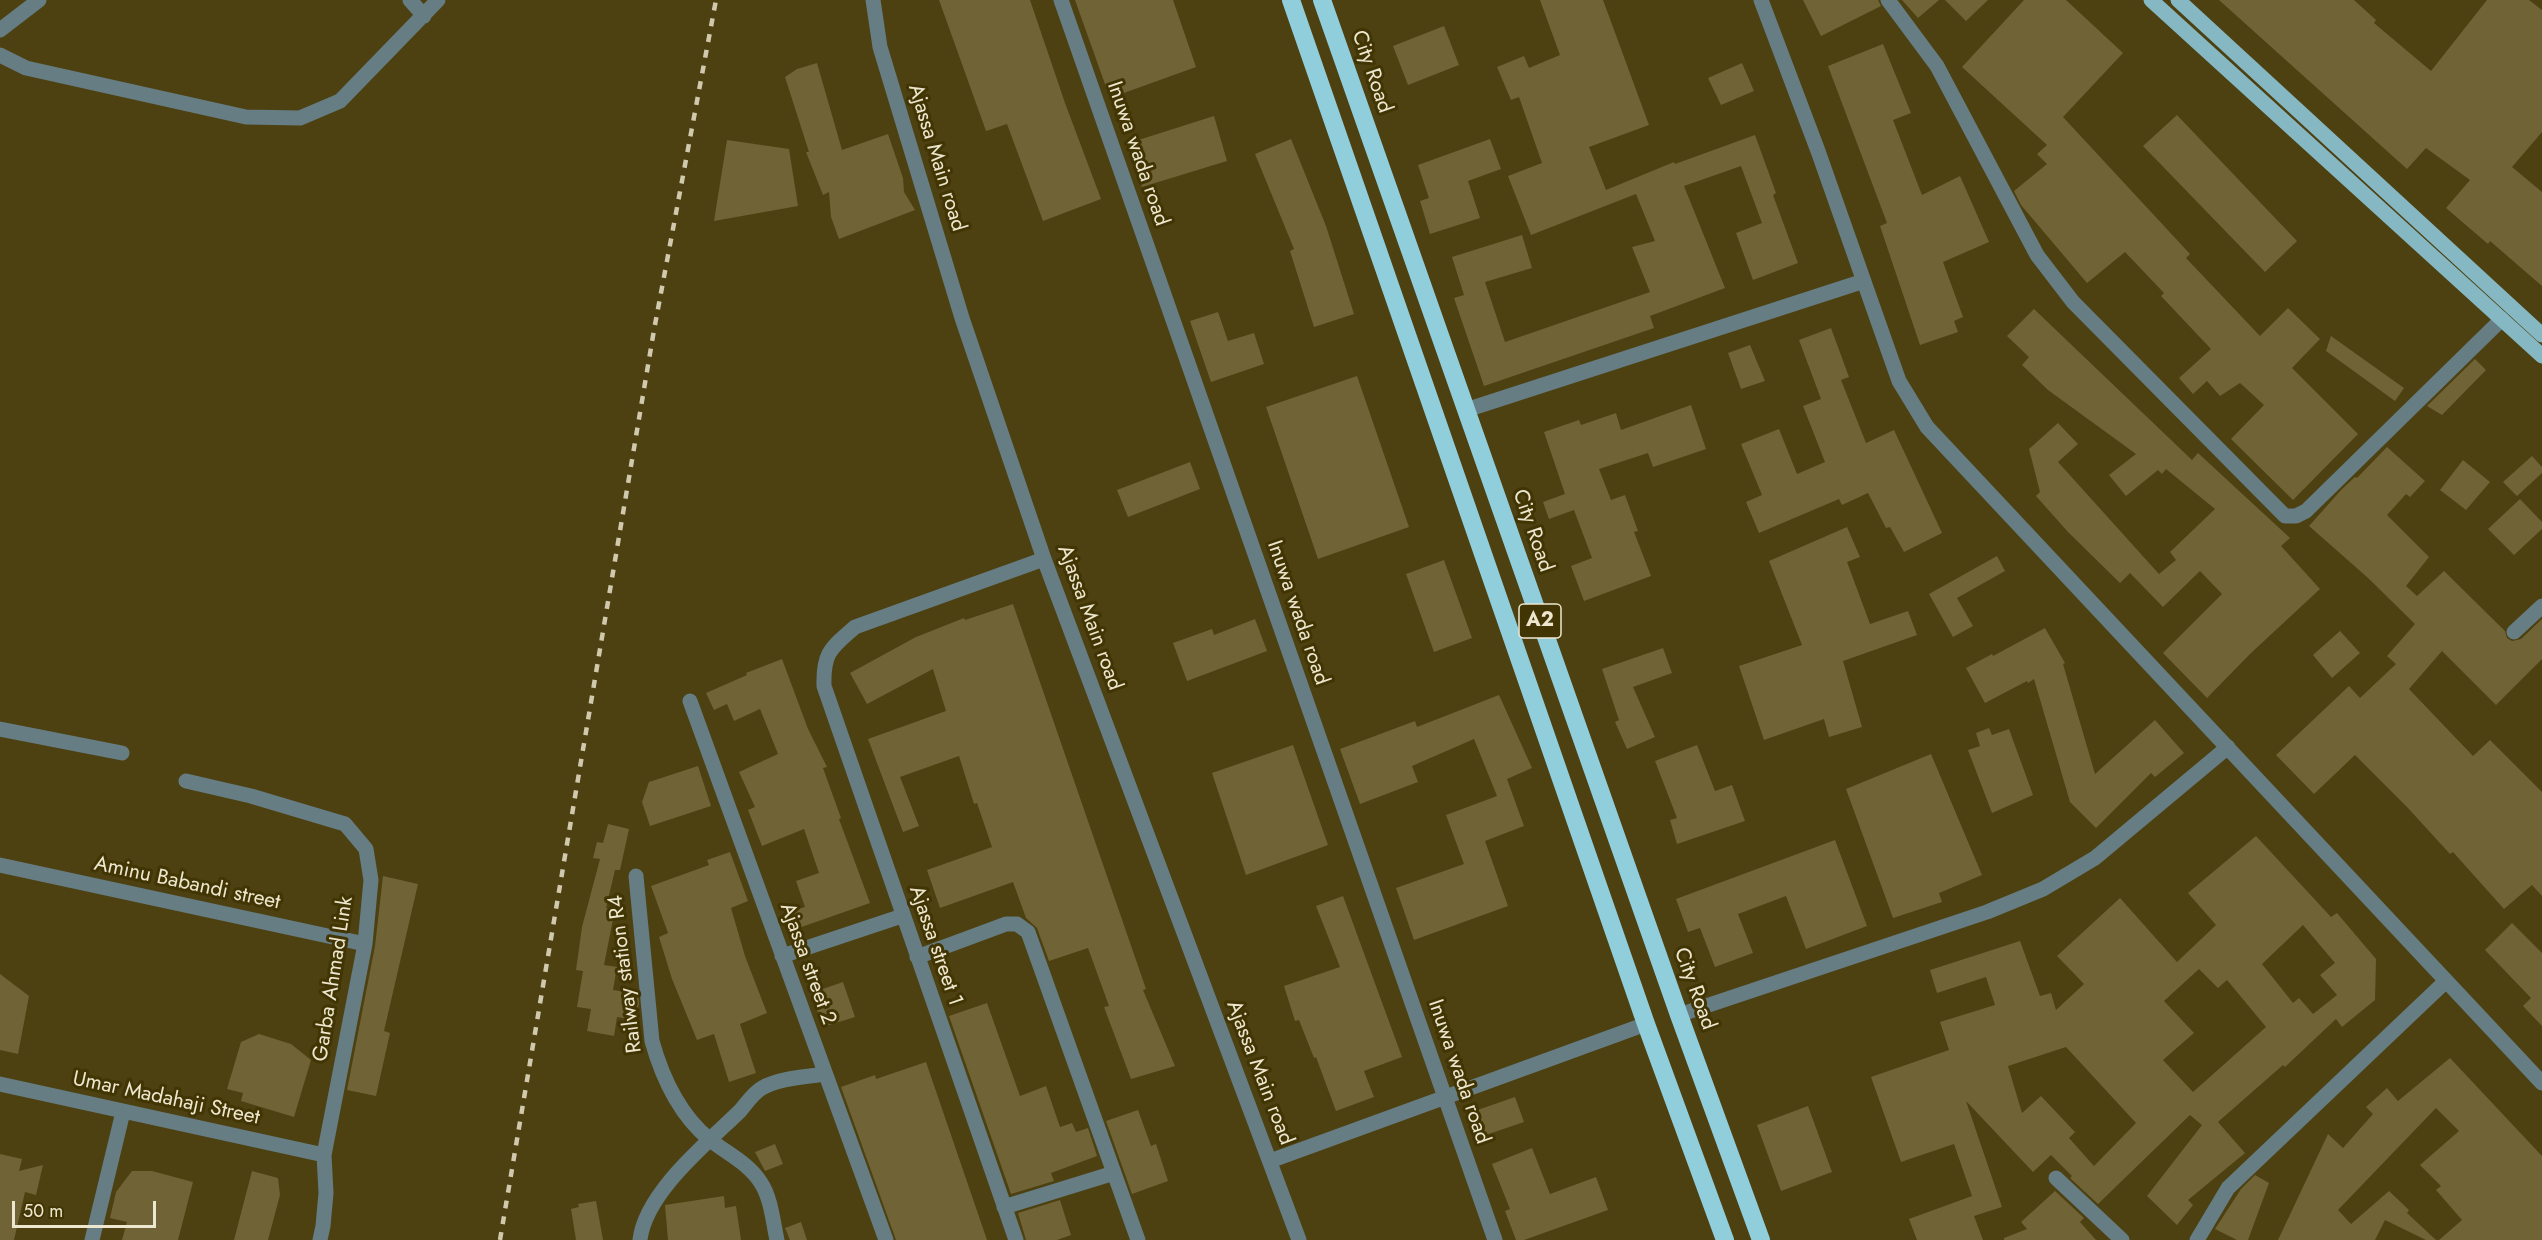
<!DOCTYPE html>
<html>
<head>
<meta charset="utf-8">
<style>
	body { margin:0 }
	#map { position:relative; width:2542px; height:1240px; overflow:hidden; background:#4d4011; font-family:Jost,sans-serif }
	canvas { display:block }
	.scale { position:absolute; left:12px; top:1201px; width:144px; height:27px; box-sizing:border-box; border:3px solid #eee7cf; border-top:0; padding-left:8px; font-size:18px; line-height:21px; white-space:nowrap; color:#eee7cf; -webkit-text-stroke:4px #423504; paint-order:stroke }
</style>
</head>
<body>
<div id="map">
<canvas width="2542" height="1240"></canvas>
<div class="scale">50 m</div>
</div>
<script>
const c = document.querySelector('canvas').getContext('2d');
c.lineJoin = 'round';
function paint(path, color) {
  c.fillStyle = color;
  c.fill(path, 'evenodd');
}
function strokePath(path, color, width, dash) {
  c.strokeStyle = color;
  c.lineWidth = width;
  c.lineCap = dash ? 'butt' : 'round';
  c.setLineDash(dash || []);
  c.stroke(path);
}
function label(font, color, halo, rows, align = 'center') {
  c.font = font + ' Jost,sans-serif';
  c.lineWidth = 6;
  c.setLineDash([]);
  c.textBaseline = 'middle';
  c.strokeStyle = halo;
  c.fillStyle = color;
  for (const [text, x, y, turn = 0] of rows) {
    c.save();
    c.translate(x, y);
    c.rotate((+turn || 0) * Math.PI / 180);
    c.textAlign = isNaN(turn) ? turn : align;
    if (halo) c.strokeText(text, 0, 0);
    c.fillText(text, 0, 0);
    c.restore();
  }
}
const building = new Path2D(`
	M939,0H1030L1065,103L1101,199L1043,221L1007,124L986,131Z
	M1075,0H1173L1196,67L1110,98Z
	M1540,0H1603L1649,125L1589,147L1606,190L1674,162L1675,164L1755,135L1776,193L1773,195L1798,263L1753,280L1736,233L1762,223L1741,166L1684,186L1725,288L1650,316L1654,328L1484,386L1454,298L1464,295L1452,257L1522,235L1532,268L1485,282L1505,342L1650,292L1632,247L1655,241L1636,194L1531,235L1508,176L1542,163L1519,97L1511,100L1497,67L1524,56L1529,68L1560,55Z
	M1803,0H1878L1881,6L1821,36Z
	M1902,0H1939L1918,18Z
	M1945,0H1988L1966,21Z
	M2024,0H2066L2123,53L2063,117L2190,254L2186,258L2260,336L2288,308L2320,339L2292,368L2358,434L2293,500L2231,439L2264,405L2240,383L2220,396L2207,381L2193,394L2179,378L2211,349L2161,296L2164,293L2125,252L2087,283L2021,205L2014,191L2047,164L2037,154L2047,145L1962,67Z
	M2219,0H2354L2376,20L2374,23L2431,71L2487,0H2529L2542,10V132L2512,167L2542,192V286L2490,241L2488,244L2446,208L2470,180L2426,148L2407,169Z
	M1444,26L1459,65L1408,85L1393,46Z
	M1883,44L1911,113L1893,120L1922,195L1960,176L1989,242L1943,262L1963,317L1954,321L1958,332L1920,345L1880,226L1887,223L1828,66Z
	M817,63L842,150L888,134L903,178L904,192L915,210L839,239L831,217L829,192L823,195L806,152H809L785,77L797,69Z
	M1742,63L1754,91L1721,105L1708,78Z
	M2177,115L2297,241L2265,272L2143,146Z
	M1214,116L1227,161L1142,187L1129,143Z
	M1291,139L1326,226L1354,314L1314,327L1290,251L1294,249L1255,154Z
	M1490,139L1501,169L1468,181L1480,218L1430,234L1420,201L1429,198L1418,165Z
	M727,140L789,149L798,206L714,221Z
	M2034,309L2192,460L2198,453L2290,538L2281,546L2320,589L2250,654L2207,698L2163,653L2222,594L2200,571L2163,607L2130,573L2120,583L2068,532L2036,496L2040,492L2029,449L2058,423L2078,444L2058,462L2159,574L2176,560L2170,552L2215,509L2166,469L2162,474L2158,470L2126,496L2109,475L2136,454L2048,390L2022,365L2029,357L2007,336Z
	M1218,312L1228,341L1254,333L1264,364L1211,382L1190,321Z
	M1831,328L1849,377L1841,380L1866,443L1894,430L1942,533L1904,552L1890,527L1886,528L1868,493L1842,505L1839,499L1759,533L1746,502L1762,495L1741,444L1779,429L1797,474L1825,462L1803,406L1821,399L1799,340Z
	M2331,336L2404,388L2395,401L2326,351Z
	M1750,345L1765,381L1741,389L1728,353Z
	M2475,359L2486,370L2442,415L2427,406Z
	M1357,376L1409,527L1318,559L1266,407Z
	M1691,405L1706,449L1653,467L1648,453L1599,469L1611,500L1625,495L1638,531L1634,532L1651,576L1584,601L1571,566L1592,558L1574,510L1549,519L1543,502L1565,494L1544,432L1579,420L1581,425L1616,413L1621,430Z
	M2387,447L2425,481L2410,497L2406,494L2387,515L2429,557L2406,586L2417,596L2444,571L2505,631L2507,638L2512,641L2521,639L2542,619V659L2496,705L2442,651L2409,689L2473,756L2490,740L2542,792V896L2532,885L2504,909L2453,852L2450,854L2407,807L2355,755L2314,794L2276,755L2349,686L2360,698L2396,664L2387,656L2415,624L2367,577L2309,526L2342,489L2355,477L2357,478Z
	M2532,456L2542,467V473L2517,496L2503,482Z
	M2463,460L2490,482L2466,510L2440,490Z
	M1190,462L1200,489L1128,517L1117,490Z
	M2520,499L2542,522V529L2514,555L2488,529Z
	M1847,527L1860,557L1847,562L1870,624L1908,611L1917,635L1843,661L1862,727L1829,737L1824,719L1764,740L1739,666L1802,645L1769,561Z
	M1997,556L2005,571L1957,598L1973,626L1953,637L1929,594Z
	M1444,560L1472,638L1434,652L1406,574Z
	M1013,604L1146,989L1143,990L1175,1066L1131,1079L1104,1007L1109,1006L1088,948L1049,961L1037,928L1026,918L1013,882L940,908L927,870L992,847L977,803L974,804L959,756L900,777L919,826L903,832L868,739L946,711L933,669L867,704L850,673L916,637L964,618L965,620Z
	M1255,619L1267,651L1187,681L1173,643L1212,629L1214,635Z
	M2045,628L2065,663L2063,664L2095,774L2155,720L2184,753L2155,777L2151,773L2096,828L2070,802L2034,679L2028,683L2027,681L1985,703L1966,668L1992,654L1993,656Z
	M2340,631L2360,653L2332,678L2313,655Z
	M1663,648L1672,673L1633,687L1655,737L1627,749L1615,722L1619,720L1602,669Z
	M782,659L808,729L827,767L823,768L841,818L839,819L870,903L793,930L788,912L805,907L796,881L819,873L804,829L762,846L748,810L755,807L739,772L778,754L760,709L734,721L727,704L714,710L706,693L747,675L746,673Z
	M1499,695L1532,768L1507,779L1524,826L1485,841L1508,906L1414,940L1396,888L1464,864L1446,815L1497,796L1474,739L1412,766L1418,782L1360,804L1340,749L1415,721L1417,727Z
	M1989,728L1992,735L2009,729L2033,795L1992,813L1968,750L1980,746L1976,733Z
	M1293,745L1328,845L1246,875L1212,773Z
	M1697,745L1715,791L1732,785L1745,821L1677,844L1670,820L1677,818L1655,761Z
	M1931,754L1982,875L1939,893L1942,902L1893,918L1846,789Z
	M698,766L711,806L650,826L642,802L649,782Z
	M608,824L629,829L620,870H615L606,908L615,909L604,965L617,967L613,990L638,994L639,1003L636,1020L617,1017L614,1036L587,1031L591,1009L577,1007L583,971L576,970L582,927L600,859L593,858L597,842L603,843Z
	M2256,836L2331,917L2337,913L2376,959L2375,1000L2342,1027L2336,1019L2285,1067L2283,1065L2218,1122L2245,1153L2188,1200L2193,1205L2177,1225L2147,1196L2202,1125L2190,1115L2098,1204L2070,1178L2072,1176L2051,1155L2033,1172L1966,1101L2002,1207L1974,1216L1983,1240H1917L1909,1219L1972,1196L1954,1144L1901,1162L1871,1077L1949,1050L1940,1022L1995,1005L1986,977L1937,993L1930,970L2020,941L2040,996L2051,993L2056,1010L2084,984L2057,956L2120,898L2177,962L2216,925L2188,893ZM2303,925L2335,963L2320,975L2337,995L2313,1014L2299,998L2293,1003L2262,964ZM2199,969L2218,988L2227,980L2266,1027L2193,1092L2163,1060L2194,1033L2164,1001ZM2066,1047L2136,1123L2094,1166L2069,1138L2075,1132L2041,1096L2022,1113L2008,1066Z
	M1835,840L1867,926L1806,949L1786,896L1738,914L1753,953L1715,967L1700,928L1688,932L1676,899Z
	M730,852L748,901L731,908L745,956L767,1013L740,1024L756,1073L729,1082L714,1034L697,1040L672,979L659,937L668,933L651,886L709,865L707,860Z
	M383,876L418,884L384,1031L390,1033L376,1096L347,1090L375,946Z
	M1343,896L1402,1057L1364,1071L1374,1097L1336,1111L1316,1057L1314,1058L1299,1020L1295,1021L1284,986L1340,967L1316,906Z
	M2512,923L2542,953V1026L2523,1006L2531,998L2485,950Z
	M0,974L29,996L18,1054L0,1050Z
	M843,982L855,1017L823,1027L811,993Z
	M987,1003L1020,1096L1046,1086L1060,1127L1072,1123L1076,1132L1088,1128L1097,1156L1051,1173L1054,1181L1011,1194L949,1016Z
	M259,1034L291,1044L311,1060L294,1117L241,1101L243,1093L227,1089L241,1042Z
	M2450,1058L2542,1156V1240H2439L2462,1220L2436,1190L2441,1186L2420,1165L2459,1131L2436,1108L2338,1210L2351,1224L2389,1191L2409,1210L2407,1213L2436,1240H2426L2385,1220L2375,1240H2278L2328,1134L2343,1148L2373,1114L2366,1107L2387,1088L2398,1101Z
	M926,1062L987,1240H896L841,1087L875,1075L876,1079Z
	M1515,1097L1524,1122L1474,1139L1466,1114Z
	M1808,1106L1832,1172L1781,1191L1757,1125Z
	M1138,1110L1151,1146L1156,1144L1168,1181L1132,1194L1106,1121Z
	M775,1144L783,1164L765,1171L755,1152Z
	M1532,1148L1550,1194L1596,1177L1608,1210L1524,1240H1516L1505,1211L1510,1209L1492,1164Z
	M0,1154L22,1159L19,1171L43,1165L36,1195L25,1192L14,1240H0Z
	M132,1171H152L193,1182L178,1240H122L127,1222L110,1218L116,1192Z
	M252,1171L278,1178L280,1195L268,1240H234Z
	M2255,1175L2269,1183L2248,1240H2237L2215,1229L2241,1189Z
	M2055,1191L2084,1218L2080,1222L2096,1240H2004V1238L2027,1229L2021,1222Z
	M724,1196L725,1208L736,1206L741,1240H668L665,1205Z
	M1060,1200L1071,1235L1057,1240H1026L1018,1213Z
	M596,1201L603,1240H576L571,1209L579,1207L578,1204Z
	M801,1222L807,1240H790L785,1228Z`);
const minor = new Path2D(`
	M410,0L424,16
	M873,0L880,47L962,318L1044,559L1299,1240
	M1061,0L1495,1240
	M1761,0L1818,151L1899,381L1927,427L2542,1083
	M1888,0L1937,66L2037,255L2073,302L2285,516H2296L2306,511L2502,319
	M0,30L39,0
	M0,55L26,68L246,117L300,118L340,101L438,0
	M1466,410L1864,281
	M2514,632L2542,606
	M690,701L886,1240
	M0,729L122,753
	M186,781L251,796L345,824L366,849L371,880L365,944L324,1155L326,1193L323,1226L320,1240
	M0,865L365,944
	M636,876L652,1041C662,1077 679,1114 709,1139C726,1153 749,1163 761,1183C771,1198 773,1222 777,1240
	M782,956L902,916
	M917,957L1006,924H1017L1028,932L1138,1240
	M1679,1015L1987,912L2043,889L2095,858L2228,747
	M0,1084L324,1155
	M1270,1161L1646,1024
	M2056,1178L2122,1240
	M1004,1207L1114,1173
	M92,1240L123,1112
	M640,1240C645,1193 707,1143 740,1111C747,1103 753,1093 762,1088C780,1078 805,1077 825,1074
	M1016,1240L824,686C823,652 831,648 855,627L1044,559
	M2197,1240L2228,1188L2446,981`);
const major = new Path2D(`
	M2151,0L2542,356
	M2178,0L2542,335`);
const highway = new Path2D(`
	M1291,0L1646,1024L1725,1240
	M1322,0L1679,1015L1761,1240`);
const rail = new Path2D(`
	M500,1240L654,330L716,0`);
const shields = [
	[1540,621,42]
];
const shieldNames = [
	["A2",1540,621]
];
const streetNames = [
	["City Road",1371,72,71],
	["Inuwa wada road",1137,154,71],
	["Ajassa Main road",936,158,73],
	["City Road",1532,531,71],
	["Inuwa wada road",1297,613,71],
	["Ajassa Main road",1089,618,70],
	["Aminu Babandi street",187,884,12],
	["Ajassa street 1",935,946,71],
	["Ajassa street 2",807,964,70],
	["Railway station R4",626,974,-97],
	["Garba Ahmad Link",334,979,-81],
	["City Road",1694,989,70],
	["Inuwa wada road",1458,1072,71],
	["Ajassa Main road",1259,1073,69],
	["Umar Madahaji Street",166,1099,12]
];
paint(building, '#706336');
strokePath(minor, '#657d83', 15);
strokePath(major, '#85b8c3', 15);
strokePath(highway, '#91cedc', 18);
strokePath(rail, '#d1c9ad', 4.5, [8, 8]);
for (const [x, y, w] of shields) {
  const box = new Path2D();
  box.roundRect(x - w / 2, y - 17, w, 34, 4.5);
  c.fillStyle = '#423504';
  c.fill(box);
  strokePath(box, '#eee7cf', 1.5);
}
label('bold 20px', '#eee7cf', null, shieldNames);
label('21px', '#eee7cf', '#423504', streetNames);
</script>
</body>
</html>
